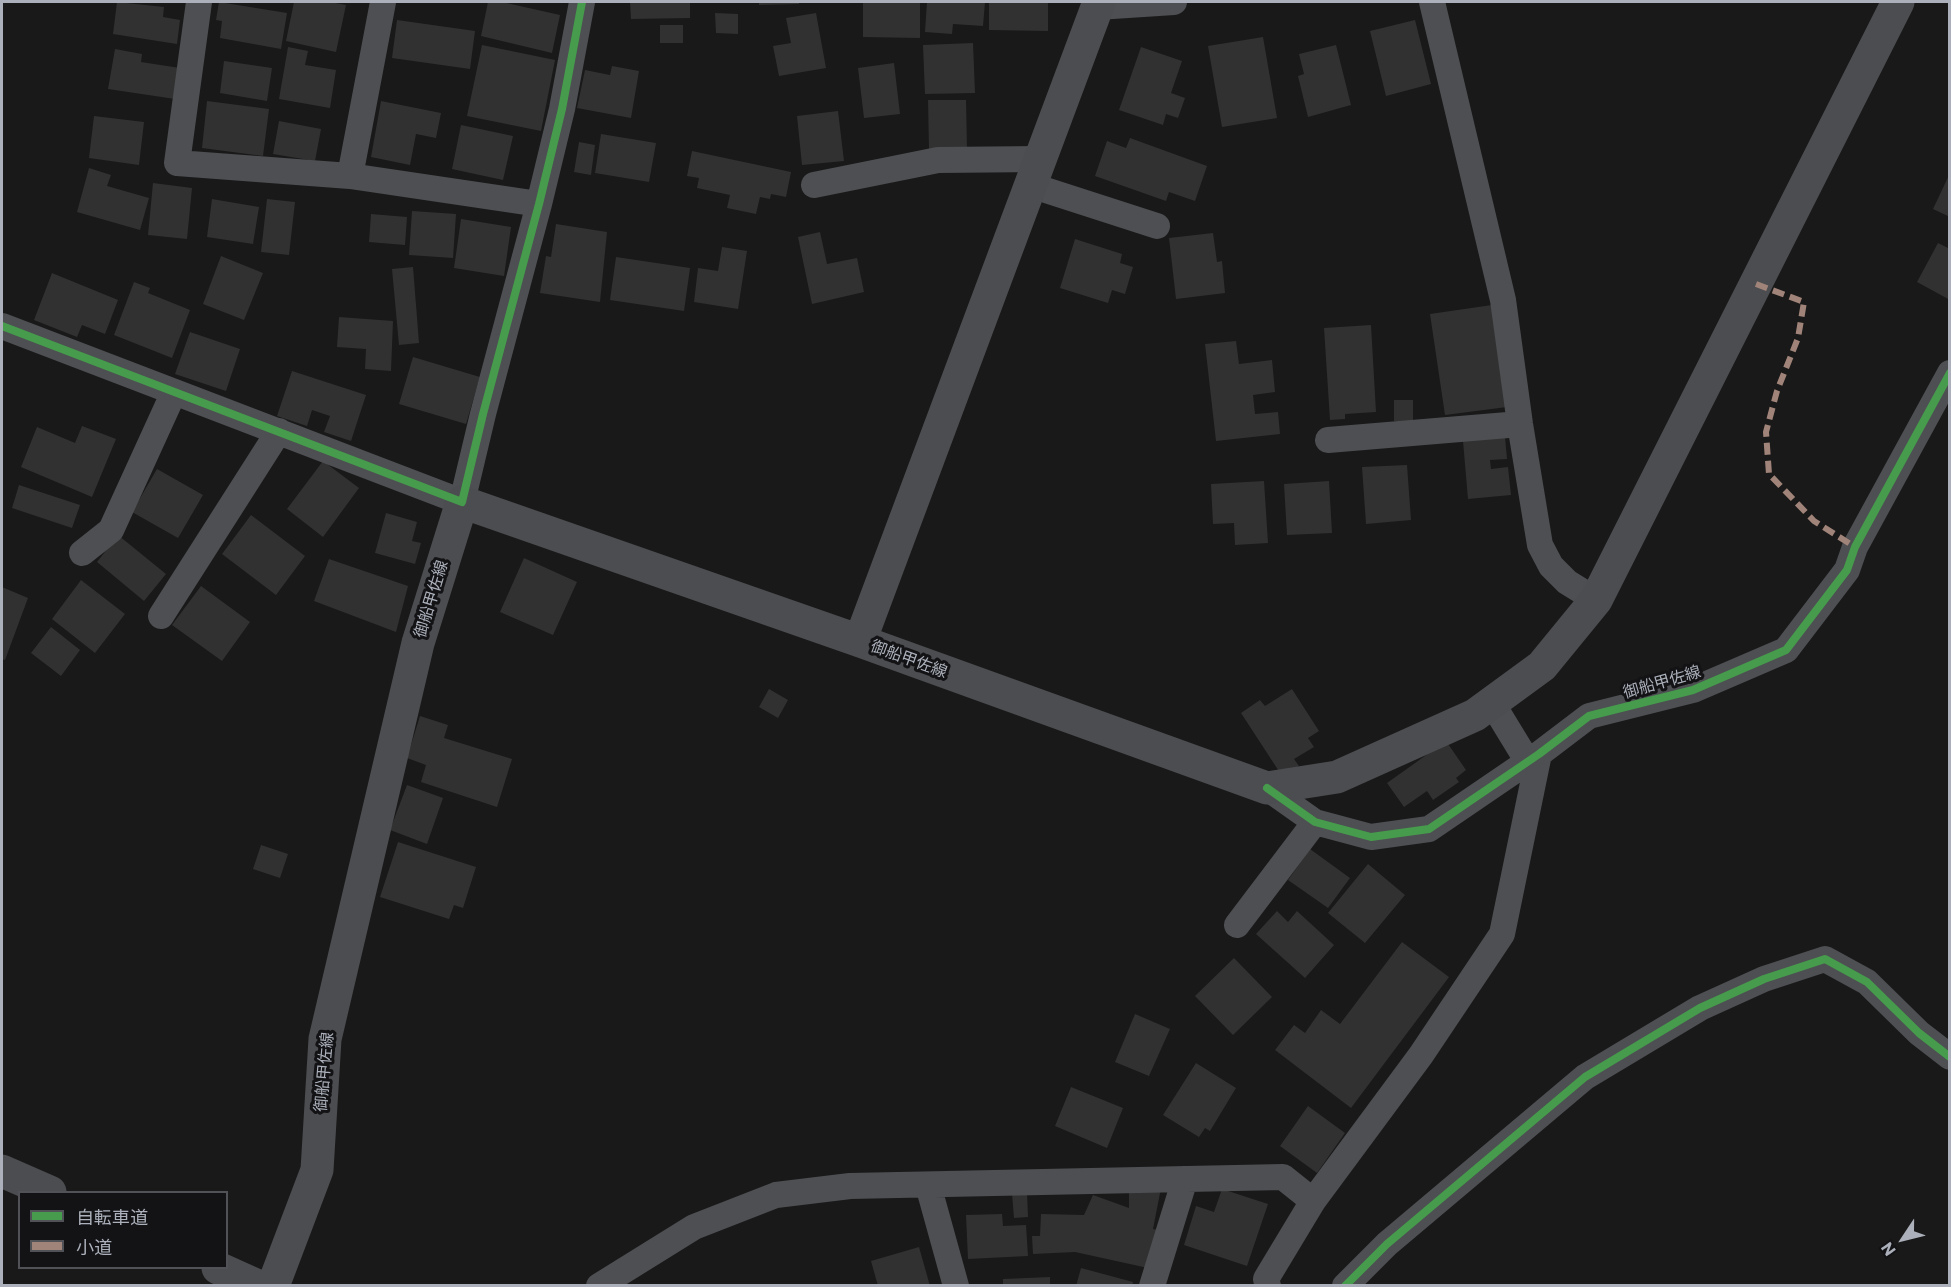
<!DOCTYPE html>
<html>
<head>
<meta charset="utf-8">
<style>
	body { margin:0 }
	#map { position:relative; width:1951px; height:1287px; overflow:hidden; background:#191919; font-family:Commissioner,"Noto Sans JP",sans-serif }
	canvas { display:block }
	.frame { position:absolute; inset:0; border:3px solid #abb0ba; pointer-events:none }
	.legend { position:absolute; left:18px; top:1191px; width:210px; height:78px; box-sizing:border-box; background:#131316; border:2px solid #505258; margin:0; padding:8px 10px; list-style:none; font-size:18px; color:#abb0ba }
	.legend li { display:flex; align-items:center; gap:12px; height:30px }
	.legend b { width:30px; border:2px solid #505258 }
	.north { position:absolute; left:1873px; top:1209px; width:60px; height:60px; -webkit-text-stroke:4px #131316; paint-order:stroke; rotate:235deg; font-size:16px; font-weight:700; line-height:24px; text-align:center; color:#abb0ba }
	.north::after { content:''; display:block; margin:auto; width:21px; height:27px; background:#abb0ba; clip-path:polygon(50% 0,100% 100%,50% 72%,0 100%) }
</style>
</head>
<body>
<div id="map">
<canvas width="1951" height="1287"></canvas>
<div class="frame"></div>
<ul class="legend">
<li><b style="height:8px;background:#469c4c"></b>自転車道</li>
<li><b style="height:8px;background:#a18479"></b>小道</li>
</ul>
<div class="north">N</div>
</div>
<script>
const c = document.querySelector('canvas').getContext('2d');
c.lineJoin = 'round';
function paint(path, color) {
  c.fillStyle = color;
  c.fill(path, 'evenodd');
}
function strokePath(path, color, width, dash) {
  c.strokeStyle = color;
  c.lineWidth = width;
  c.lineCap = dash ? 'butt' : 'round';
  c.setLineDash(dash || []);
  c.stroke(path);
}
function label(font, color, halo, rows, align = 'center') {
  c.font = font + ' Commissioner,"Noto Sans JP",sans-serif';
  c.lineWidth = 6;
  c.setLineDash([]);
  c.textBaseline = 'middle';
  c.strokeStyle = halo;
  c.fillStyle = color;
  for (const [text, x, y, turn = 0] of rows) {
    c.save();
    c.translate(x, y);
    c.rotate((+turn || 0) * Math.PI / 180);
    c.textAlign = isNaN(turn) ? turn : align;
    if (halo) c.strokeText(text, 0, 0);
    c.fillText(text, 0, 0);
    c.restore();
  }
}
const building = new Path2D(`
	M117,2L164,7L163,17L180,20L177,44L113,34Z
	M219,2L287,13L281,49L220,38L222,21L216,20Z
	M294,2H330L346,5L336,52L286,41Z
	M488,2H502L560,15L552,53L481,36Z
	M630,2H690V18L631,19Z
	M759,2H799V4L759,5Z
	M863,2H920V38L863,37Z
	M927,2H985L983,26L953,24L952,34L925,32Z
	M989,2H1048V31L989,30Z
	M715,13L738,14V34L716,33Z
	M816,13L826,68L779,76L773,46L791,43L786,18Z
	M397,20L475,31L470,69L392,58Z
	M1415,20L1431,84L1386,96L1370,31Z
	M660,25H683V43H660Z
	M1263,37L1277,118L1222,127L1208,46Z
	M973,43L975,93L925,94L923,45Z
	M482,45L555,60L541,131L467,116Z
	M1336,45L1351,105L1308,117L1298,76L1304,74L1299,54Z
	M288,47L308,51L305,65L336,70L330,108L279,99Z
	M1141,47L1182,61L1171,93L1185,98L1178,118L1166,114L1163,125L1119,110Z
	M115,49L142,54L141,62L180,68L175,99L108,89Z
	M224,61L272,68L267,101L220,93Z
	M894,63L900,114L864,118L858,68Z
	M612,66L639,71L631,118L577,108L585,70L610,75Z
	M928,100H966L967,149H929Z
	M207,101L269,109L263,156L202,148Z
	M381,101L441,113L436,138L416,134L410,165L371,157Z
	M838,111L844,161L802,165L797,116Z
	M94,116L144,122L139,165L89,158Z
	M279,121L321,129L315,161L273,154Z
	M461,125L513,136L503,180L452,169Z
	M601,134L656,143L649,182L595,173Z
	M1130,138L1207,166L1195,201L1169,192L1166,201L1095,176L1107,141L1126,148Z
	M579,142L595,145L591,175L574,172Z
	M692,151L791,172L786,197L771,194L770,199L760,197L756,214L727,208L730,195L697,188L699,178L687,176Z
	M89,168L111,175L107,186L149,198L140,230L77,212Z
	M1950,173V217L1933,209Z
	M153,183L192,188L187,239L148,235Z
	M212,199L259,207L253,244L207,237Z
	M267,199L295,202L289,255L261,252Z
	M412,211L456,214L453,258L409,255Z
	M371,214L407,217L405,245L369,242Z
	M461,219L511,227L504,276L454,268Z
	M556,224L607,232L600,302L540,293L546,256L551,257Z
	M820,232L827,264L857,258L864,292L812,304L798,237Z
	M1213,233L1217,262L1222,261L1225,293L1176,299L1169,238Z
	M1075,239L1122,254L1120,263L1133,267L1125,294L1112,290L1108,303L1060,288Z
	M1938,243L1950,249V300L1917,282Z
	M722,247L747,251L738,309L694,302L698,268L718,271Z
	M221,256L263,273L244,320L203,304Z
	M616,257L690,268L684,311L610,300Z
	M413,267L419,343L399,345L392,269Z
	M52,273L118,300L105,334L82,325L77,337L34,320Z
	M134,282L150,288L148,293L190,310L172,358L114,335Z
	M1492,305L1507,407L1445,415L1430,314Z
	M339,317L393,321L391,371L365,369L366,349L337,347Z
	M1371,325L1376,412L1345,414V419L1330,420L1324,328Z
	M190,332L240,349L226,391L175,374Z
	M1236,341L1239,364L1272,360L1275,392L1253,395L1255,414L1278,412L1280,434L1216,441L1205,344Z
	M413,357L480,377L466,424L399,404Z
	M292,371L366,395L351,441L324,432L330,416L312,410L307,426L277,416Z
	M1394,400H1413V421H1394Z
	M82,426L116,439L92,497L21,467L37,427L75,443Z
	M1505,437L1507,459L1490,460L1491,469L1508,467L1511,495L1468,499L1463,441Z
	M323,461L359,488L323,537L287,509Z
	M1407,465L1411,520L1366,524L1362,467Z
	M157,469L203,495L178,538L132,512Z
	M1264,481L1268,543L1235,545L1234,523L1213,524L1211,484Z
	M1329,481L1332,533L1287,535L1284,484Z
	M19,485L80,505L72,528L12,508Z
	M386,513L417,522L412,541L421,543L415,564L375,553Z
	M251,515L305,556L276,595L222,554Z
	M118,535L166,574L144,601L97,562Z
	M524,558L577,582L553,635L500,612Z
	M329,559L408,586L396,632L314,601Z
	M81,580L125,614L95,653L52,619Z
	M201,586L250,622L222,661L172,625Z
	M2,587L28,598L5,660L2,659Z
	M51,627L80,650L61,676L31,653Z
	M769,689L788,700L778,718L759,707Z
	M1292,689L1319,731L1308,738L1314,747L1294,759L1299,766L1282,776L1241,713L1260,700L1265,706Z
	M420,716L448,725L444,738L512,759L497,807L421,782L426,765L407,758Z
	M1446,741L1466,770L1456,778L1459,782L1433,800L1427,791L1404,807L1387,783Z
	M407,785L443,798L427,844L390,830Z
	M398,842L476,867L463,908L454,905L449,919L380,897Z
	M261,845L288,854L280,878L253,869Z
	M1310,849L1350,878L1328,908L1288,880Z
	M1368,864L1405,895L1365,943L1328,913Z
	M1277,911L1288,922L1297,911L1334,945L1305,978L1256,934Z
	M1402,942L1449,977L1351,1108L1275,1050L1294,1025L1305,1033L1321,1010L1340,1024Z
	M1234,958L1272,997L1233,1035L1195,996Z
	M1135,1014L1170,1029L1149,1076L1115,1062Z
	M1196,1063L1236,1088L1210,1131L1205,1128L1199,1137L1163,1115Z
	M1071,1087L1123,1108L1107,1148L1055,1126Z
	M1308,1106L1345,1133L1317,1173L1280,1146Z
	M1129,1185L1161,1188L1153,1229L1159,1230L1148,1268L1075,1252L1033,1254L1032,1236H1040L1041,1214L1084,1215L1093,1195L1129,1208Z
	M1222,1189L1268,1204L1247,1266L1184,1245L1196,1206L1214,1212Z
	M1027,1192L1028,1217L1014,1218L1012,1193Z
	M1002,1214L1003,1226L1026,1225L1028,1256L968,1259L966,1215Z
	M919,1247L930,1286H878L871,1261Z
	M1081,1268L1133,1282L1132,1286H1076Z
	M1050,1277V1286H1003V1279Z`);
const street = new Path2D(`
	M199,2L177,163L350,176L539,204
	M1432,2L1503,300L1520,424L1540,545L1551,566L1567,582L1596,600
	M1097,7L1174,2
	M350,176L383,2
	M814,185L938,160L1040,159
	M1030,185L1157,226
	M2,326L462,502L483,414L539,204L562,109L582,2
	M1328,440L1520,424
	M82,553L111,530L174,392
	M161,616L279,431
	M1492,703L1528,762
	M1267,788L1315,822L1371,837L1429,829L1539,754L1589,716L1693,690L1786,650L1847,570L1855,547L1950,373
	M1237,925L1315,822
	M928,1185L956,1286
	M599,1286L694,1227L776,1195L850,1186L1283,1177L1313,1201
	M1152,1286L1185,1179
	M1268,1286L1266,1279L1313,1201L1421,1055L1502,934L1539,754
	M1345,1286L1387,1244L1585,1077L1700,1008L1764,979L1825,959L1867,982L1919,1033L1950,1057`);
const secondary = new Path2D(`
	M860,641L1099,2
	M2,1171L50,1192
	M218,1268L258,1286
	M273,1286L317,1170L325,1039L418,643L462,502L860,641L1267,788L1337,777L1475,715L1542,666L1596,600L1898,2`);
const quiet = new Path2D(`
	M1756,284L1804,302L1798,338L1777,391L1766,432L1769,474L1814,521L1855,547`);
const cycleway = new Path2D(`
	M2,326L462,502L483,414L539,204L562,109L582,2
	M1267,788L1315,822L1371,837L1429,829L1539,754L1589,716L1693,690L1786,650L1847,570L1855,547L1950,373
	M1345,1286L1387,1244L1585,1077L1700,1008L1764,979L1825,959L1867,982L1919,1033L1950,1057`);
const streetNames = [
	["御船甲佐線",431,599,-73],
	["御船甲佐線",909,659,20],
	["御船甲佐線",1662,682,-16],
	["御船甲佐線",324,1072,-85]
];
paint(building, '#313131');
strokePath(street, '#4d4f52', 26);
strokePath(secondary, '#4c4d50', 33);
strokePath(quiet, '#a18479', 6, [12, 6]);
strokePath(cycleway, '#469c4c', 8);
label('16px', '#abb0ba', '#131316', streetNames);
</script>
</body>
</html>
